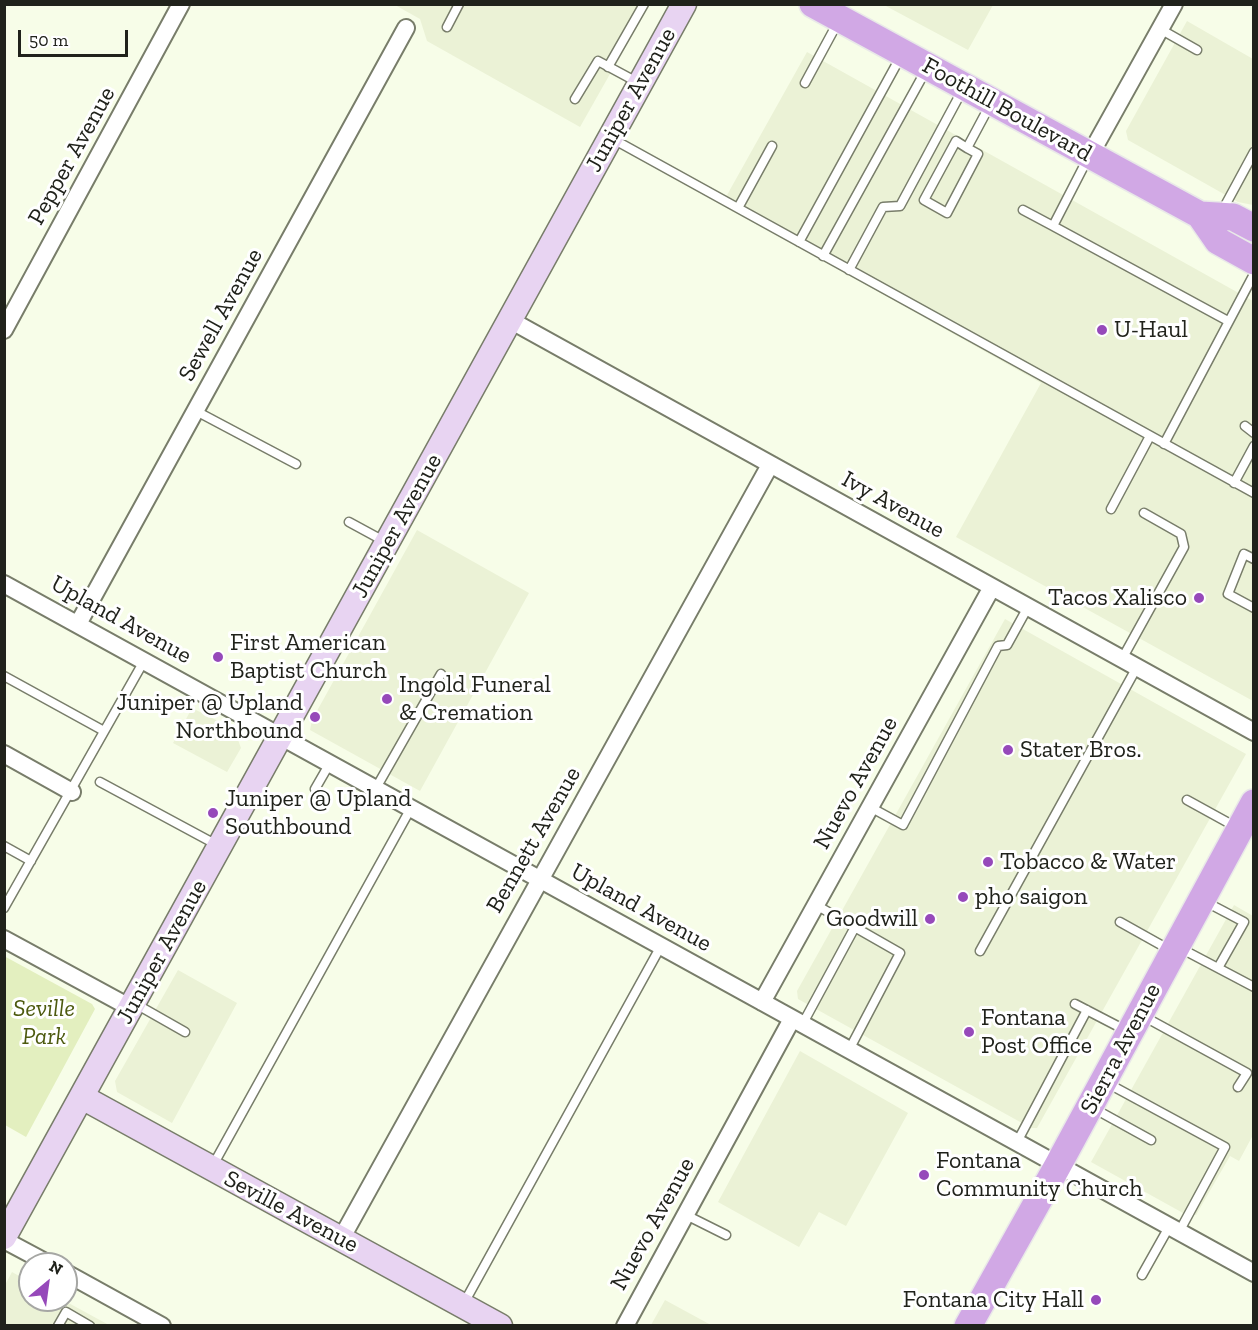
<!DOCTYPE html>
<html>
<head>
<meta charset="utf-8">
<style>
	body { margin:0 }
	#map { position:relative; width:1258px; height:1330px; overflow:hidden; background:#f7fde8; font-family:"Zilla Slab",serif }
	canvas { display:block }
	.frame { position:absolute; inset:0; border:6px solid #20221b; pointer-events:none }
	.north { position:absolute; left:18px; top:1252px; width:60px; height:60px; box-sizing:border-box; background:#fff; border:2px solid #a6a7a4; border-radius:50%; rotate:29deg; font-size:16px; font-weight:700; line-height:24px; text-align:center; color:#20221b }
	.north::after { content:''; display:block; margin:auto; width:21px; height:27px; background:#9649ba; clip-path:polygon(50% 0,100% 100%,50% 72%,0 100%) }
	.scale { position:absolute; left:18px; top:30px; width:110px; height:27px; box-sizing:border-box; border:3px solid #20221b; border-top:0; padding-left:8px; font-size:18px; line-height:21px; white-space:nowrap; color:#20221b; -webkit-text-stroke:4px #fff; paint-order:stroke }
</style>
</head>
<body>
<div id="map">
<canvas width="1258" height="1330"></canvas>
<div class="frame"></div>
<div class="north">N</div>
<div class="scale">50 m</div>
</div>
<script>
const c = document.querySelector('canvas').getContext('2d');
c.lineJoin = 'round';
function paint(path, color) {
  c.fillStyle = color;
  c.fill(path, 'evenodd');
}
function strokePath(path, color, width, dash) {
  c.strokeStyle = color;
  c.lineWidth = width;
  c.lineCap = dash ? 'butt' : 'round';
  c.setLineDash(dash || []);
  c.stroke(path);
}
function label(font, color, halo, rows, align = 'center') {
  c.font = font + ' "Zilla Slab",serif';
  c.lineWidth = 6;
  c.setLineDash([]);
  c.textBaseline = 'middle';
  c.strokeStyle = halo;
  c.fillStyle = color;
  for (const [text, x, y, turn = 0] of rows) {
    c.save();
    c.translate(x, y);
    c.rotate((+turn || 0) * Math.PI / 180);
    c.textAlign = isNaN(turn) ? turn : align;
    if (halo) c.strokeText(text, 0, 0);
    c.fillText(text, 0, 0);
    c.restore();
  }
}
const built = new Path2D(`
	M395,5H649L580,127L427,41L420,19Z
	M884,5L993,4V5L968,50Z
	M1187,21L1253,59V205L1238,202L1128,140L1126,131Z
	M807,52L1253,301V701L956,537L1041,383L722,204Z
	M417,530L529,593L420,791L310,730L312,720Z
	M1005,619L1246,754L1037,1128H1031L798,999L797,991Z
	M192,708L234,729L241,748L227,772L173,743Z
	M1234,905L1253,916V1135L1239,1161L1230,1156L1196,1215L1183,1213L1091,1162Z
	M178,970L237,1003L172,1123L117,1092L115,1081Z
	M800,1051L908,1113L846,1226L819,1212L799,1247L718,1202Z
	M12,1272L30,1282V1300H63L109,1325L5,1326V1285Z
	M665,1300L711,1325H651Z`);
const green = new Path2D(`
	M4,956L92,1004L95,1009L26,1137L5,1125Z`);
const lane = new Path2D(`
	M447,27L459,4
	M1160,29L1197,50
	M608,67L644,4
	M805,83L838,22
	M575,99L598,61L637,82
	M611,138L1254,493
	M967,148L956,141L924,200L947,213L978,154L967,148L990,105
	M1088,158L1053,226L1228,321
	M738,208L772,146
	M1023,210L1053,226
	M1221,213L1254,152
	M799,242L901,56
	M823,256L926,70
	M849,270L883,207L900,206L963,89
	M196,411L296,464
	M1245,426L1254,433
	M1164,444L1254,274
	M1234,483L1254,446
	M1111,509L1150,436
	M349,522L384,541
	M1254,559L1244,554L1228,594L1254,608
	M1122,659L1184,547L1181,534L1144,513
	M4,676L104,731
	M100,782L217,845
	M376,788L441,674
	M315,789L330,763
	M1187,800L1236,827
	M870,807L903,825L998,646L1007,645L1028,607
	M4,846L31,861
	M1204,901L1244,922L1218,968
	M816,905L900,953L849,1050
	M4,908L144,661
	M1120,922L1170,950
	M1180,948L1254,987
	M980,951L1137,667
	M134,1003L185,1032
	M1075,1004L1127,1031
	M1143,1016L1247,1073L1238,1087
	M802,1025L855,927
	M1107,1083L1225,1147L1179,1232
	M1093,1108L1151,1140
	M1016,1144L1087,1010
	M212,1167L411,808
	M686,1215L726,1235
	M1142,1275L1169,1227
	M464,1303L661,946
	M58,1326L66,1312L90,1326`);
const street = new Path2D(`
	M1090,155L1174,4
	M510,320L1254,732
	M4,330L181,4
	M4,584L1254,1273
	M78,624L406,28
	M4,754L72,792
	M4,939L131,1008
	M762,1002L992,587
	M341,1239L770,465
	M4,1240L49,1264
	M66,1273L162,1326
	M625,1326L792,1019`);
const secondary = new Path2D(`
	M82,1097L500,1326
	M4,1237L684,4`);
const primary = new Path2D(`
	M813,4L1200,215L1233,217L1254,228
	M1200,215L1218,241L1254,261
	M968,1326L1057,1167L1254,803`);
const markers = [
	[1102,330,6,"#9649ba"],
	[1199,598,6,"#9649ba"],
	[218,657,6,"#9649ba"],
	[387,699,6,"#9649ba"],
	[315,717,6,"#9649ba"],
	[1008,750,6,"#9649ba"],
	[213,813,6,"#9649ba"],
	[988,862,6,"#9649ba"],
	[963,897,6,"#9649ba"],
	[930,919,6,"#9649ba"],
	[969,1032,6,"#9649ba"],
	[924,1175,6,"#9649ba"],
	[1096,1300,6,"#9649ba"]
];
const streetNames = [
	["Juniper Avenue",631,100,-61],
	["Foothill Boulevard",1007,110,29],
	["Pepper Avenue",72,156,-61],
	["Sewell Avenue",221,315,-61],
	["Ivy Avenue",893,505,29],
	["Juniper Avenue",397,526,-61],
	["Upland Avenue",121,620,29],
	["Nuevo Avenue",856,783,-61],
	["Bennett Avenue",534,840,-60],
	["Upland Avenue",641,908,29],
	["Juniper Avenue",162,952,-61],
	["Sierra Avenue",1121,1049,-62],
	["Seville Avenue",291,1212,28],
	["Nuevo Avenue",653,1224,-61]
];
const poiNames = [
	["U-Haul",1114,330],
	["Tacos Xalisco",1187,598,"right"],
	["First American",230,643],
	["Baptist Church",230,671],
	["Ingold Funeral",399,685],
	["& Cremation",399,713],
	["Juniper @ Upland",303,703,"right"],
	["Northbound",303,731,"right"],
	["Stater Bros.",1020,750],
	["Juniper @ Upland",225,799],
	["Southbound",225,827],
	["Tobacco & Water",1000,862],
	["pho saigon",975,897],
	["Goodwill",918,919,"right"],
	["Fontana",981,1018],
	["Post Office",981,1046],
	["Fontana",936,1161],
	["Community Church",936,1189],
	["Fontana City Hall",1084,1300,"right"]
];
const parkNames = [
	["Seville",44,1009],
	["Park",44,1037]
];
paint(built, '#ebf2d6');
paint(green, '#e3efbf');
strokePath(lane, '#787d6a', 11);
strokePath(street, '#787d6a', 20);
strokePath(secondary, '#787d6a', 27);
strokePath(primary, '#e9e9e8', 30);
strokePath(lane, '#fff', 8);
strokePath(street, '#fff', 16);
strokePath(secondary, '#e8d4f2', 24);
strokePath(primary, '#d1a8e5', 27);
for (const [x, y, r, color] of markers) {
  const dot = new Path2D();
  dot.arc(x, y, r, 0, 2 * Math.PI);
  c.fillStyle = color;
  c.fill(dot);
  strokePath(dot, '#fff', 2);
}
label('24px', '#20221b', '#fff', streetNames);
label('24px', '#20221b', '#fff', poiNames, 'left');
label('italic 24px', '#4d5a0f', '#fff', parkNames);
</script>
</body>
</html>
